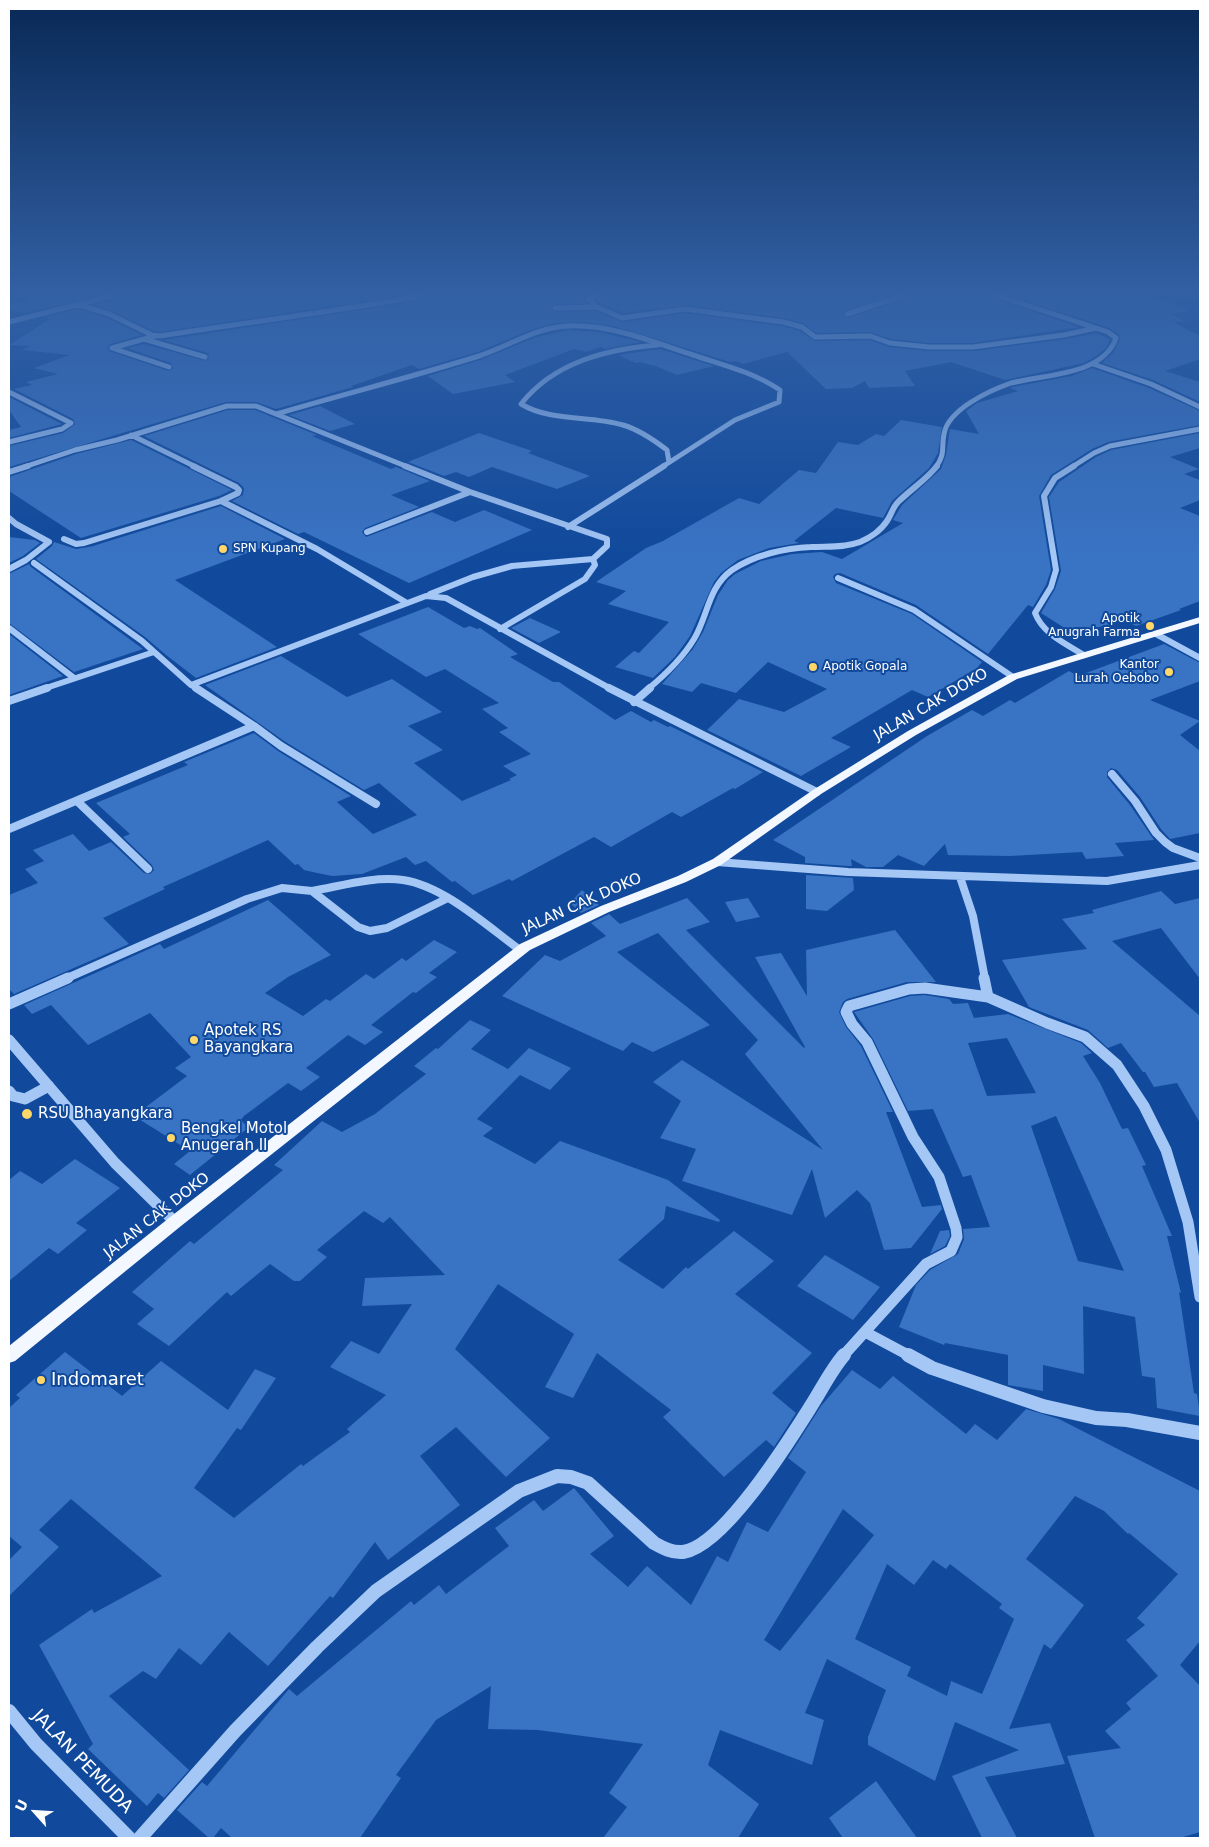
<!DOCTYPE html>
<html>
<head>
<meta charset="utf-8">
<style>
	body { margin:0 }
	#map { position:relative; width:1209px; height:1847px; overflow:hidden; background:#114a9c; font-family:"DejaVu Sans",sans-serif }
	canvas { display:block }
	.frame { position:absolute; inset:0; border:10px solid #fff; pointer-events:none }
	.north { position:absolute; left:10px; top:1787px; width:50px; height:50px; -webkit-text-stroke:4px #114a9c; paint-order:stroke; rotate:296deg; font-size:14px; font-weight:700; line-height:20px; text-align:center; color:#fff }
	.north::after { content:''; display:block; margin:auto; width:18px; height:22px; background:#fff; clip-path:polygon(50% 0,100% 100%,50% 72%,0 100%) }
</style>
</head>
<body>
<div id="map">
<canvas width="1209" height="1847"></canvas>
<div class="frame"></div>
<div class="north">U</div>
</div>
<script>
const c = document.querySelector('canvas').getContext('2d');
c.lineJoin = 'round';
function paint(path, color) {
  c.fillStyle = color;
  c.fill(path, 'evenodd');
}
function strokePath(path, color, width, dash) {
  c.strokeStyle = color;
  c.lineWidth = width;
  c.lineCap = dash ? 'butt' : 'round';
  c.setLineDash(dash || []);
  c.stroke(path);
}
function label(font, color, halo, rows, align = 'center') {
  c.font = font + ' "DejaVu Sans",sans-serif';
  c.lineWidth = 4;
  c.setLineDash([]);
  c.textBaseline = 'middle';
  c.strokeStyle = halo;
  c.fillStyle = color;
  for (const [text, x, y, turn = 0] of rows) {
    c.save();
    c.translate(x, y);
    c.rotate((+turn || 0) * Math.PI / 180);
    c.textAlign = isNaN(turn) ? turn : align;
    if (halo) c.strokeText(text, 0, 0);
    c.fillText(text, 0, 0);
    c.restore();
  }
}
const building = new Path2D(`
	M21,296H95L26,313L9,309V304L28,301Z
	M115,296H398L160,332L153,331L111,310L94,305L113,300Z
	M424,296H586L585,299L587,303L554,304L551,306V310L555,312L596,311L622,322L685,313L782,326L800,331L815,341L869,340L889,347L929,351H974L1065,339L1096,333L1110,339L1106,348L1096,356L1084,363L1005,380L951,362L905,371L915,386L869,388L865,381L852,388L826,389L787,352L743,364L736,361L730,362L617,327L584,322L556,323L533,329L478,352L419,369L412,365L351,386L353,387L276,409L256,402H226L9,467V446L63,433L75,424L73,419L14,389L32,385L26,382L58,374L34,368L70,355L22,350L30,346L9,345L50,319L45,317L78,309L107,318L142,335L110,344L108,347L109,351L169,371L173,368L171,363L127,348L144,344L206,361L209,358L207,353L163,340L388,306L421,300Z
	M599,296H889L845,310L843,315L847,318L903,300L906,296H995L998,300L1079,327L973,343H929L891,339L870,332L816,333L803,323L784,318L686,305L623,313L600,303L596,300Z
	M1012,296H1151L1190,311L1171,314L1185,321L1173,322L1200,336V359L1165,371L1200,382V402L1153,380L1102,363L1113,353L1120,339L1119,335L1110,328Z
	M568,330L599,332L641,342L605,349L601,347L586,352L574,349L505,375L515,382L453,394L428,376L480,360L536,337Z
	M660,349L714,366L677,375L653,365H650L641,362L636,363L618,355Z
	M1092,368L1149,388L1200,411V425L1108,442L1092,449L1051,475L1039,496L1051,570L1046,585L1033,607L1028,605L988,654L916,605L840,573L835,574L833,577L836,583L912,614L982,662L977,668L928,697L912,690L831,738L851,747L801,776L707,730L739,699L784,712L827,689L768,662L736,693L701,683L692,692L662,684L693,649L703,632L718,595L728,580L735,574L761,561L792,554L822,552L842,559L903,523L893,520L902,505L941,469L946,455L950,429L979,434L966,411L977,403L1018,391L1010,388L1012,387L1072,376Z
	M9,397L62,424L9,438V430L21,427L9,410Z
	M320,406L355,424L330,431L289,415Z
	M228,410H255L317,435L312,436L391,469L396,467L430,481L391,495L419,507L365,528L362,532L366,537L432,512L455,522L484,510L532,530L409,583L304,532L298,534L232,501L243,495L244,488L239,483L144,436Z
	M901,420L942,427L938,453L929,468L892,501L883,518L836,508L794,541L799,543L769,548L738,560L721,573L714,582L690,636L675,657L653,678L615,667L634,651L639,653L669,622L608,604L626,591L596,582L646,548L663,541L739,498L759,504L799,470L816,473L838,442L858,445L876,434L884,436Z
	M479,433L532,451L528,453L590,476L557,489L492,467L469,477L456,472L444,476L408,462Z
	M1200,433V448L1170,457L1199,469L1184,474L1200,480V500L1180,508L1200,516V601L1179,609L1181,610L1136,626L1124,620L1074,634L1041,613L1055,589L1061,571L1049,497L1059,482L1096,457L1111,450Z
	M131,440L232,490L219,496L81,538L9,491V477L76,454Z
	M221,506L285,539L175,580L277,647L196,678L166,655L145,637L36,559L52,546L54,542L76,549L94,546H93Z
	M9,537L35,540L40,543L23,556L9,563Z
	M29,564L31,567L143,649L74,672L9,623V574Z
	M428,607L464,628L470,626L477,629L480,628L518,654L510,657L553,682H559L615,720L631,711L651,722L654,720L668,727L670,726L763,772L735,789L733,788L681,817L672,812L611,847L594,837L512,881L509,879L473,895L455,881L452,882L426,861L415,865L406,857L362,874L332,876L317,873L304,870L298,864L295,865L268,840L163,887L165,889L103,918L129,944L14,994L9,989V895L38,883L25,869L44,861L33,850L73,834L89,851L111,842L144,873L150,874L154,870L152,865L123,837L130,834L96,803L188,765L184,762L254,733L278,751L351,796L337,802L373,834L417,815L379,783L364,790L284,741L205,685L281,656L347,697L392,679L442,712L408,726L443,750L414,763L462,801L511,780L509,779L517,775L503,766L531,754L499,732L508,728L482,709L499,703L445,669L426,677L358,634Z
	M530,618L561,632L539,643L511,628Z
	M9,634L63,676L9,695Z
	M1164,644L1200,663V681L1150,700L1200,721L1180,735L1200,751V833L1170,839L1161,829L1140,797L1117,770L1111,768L1107,772V777L1130,805L1154,840L1115,843L1124,856L1086,859L1082,852L1010,856L948,855L945,844L924,866L898,855L883,867H866L851,859L852,866H848L805,863V857L773,840L927,736L972,710L983,716L1010,700L1015,703L1069,671L1078,676Z
	M806,875L853,878L854,890L827,911L806,909Z
	M582,890L599,905L581,913L570,903Z
	M1161,891L1175,904L1200,898V979L1161,928L1112,941L1200,1016V1123L1177,1083L1154,1087L1145,1072H1143L1121,1043L1108,1048L1088,1030L1029,1007L1002,960L1087,949L1062,919L1094,913L1092,910Z
	M687,898L710,922L686,930L804,1048L805,1047L755,957L781,953L807,996L806,950L895,930L936,982H907L847,999L843,1002L839,1012L846,1027L861,1046L893,1112H886L922,1207L941,1205L942,1209L911,1248L884,1250L870,1203L857,1190L825,1218L812,1169L792,1215L682,1181L696,1149L660,1138L681,1101L653,1082L682,1060L823,1150L745,1054L758,1040L658,933L617,952L710,1025L653,1052L632,1042L623,1051L502,996L545,955L560,961L606,936L591,923L609,914L620,924Z
	M748,898L760,917L736,922L725,902Z
	M268,900L331,955L288,977L265,993L303,1016L326,999L330,1001L366,974L374,979L402,958L406,961L434,940L457,952L429,973L437,977L416,993L413,992L371,1025L383,1032L365,1045L348,1035L306,1068L320,1077L301,1091L288,1083L244,1116L241,1120L248,1128L190,1175L174,1164L190,1151L134,1116L187,1076L175,1068L191,1057L150,1013L88,1045L51,1005L32,1014L24,1005L160,944L164,949Z
	M925,995L949,999L953,1004L968,1003L974,1018L1008,1014L1081,1043L1092,1053L1083,1056L1100,1083L1122,1129L1128,1128L1146,1165L1142,1166L1172,1236H1167L1181,1293L1179,1292L1194,1393L1197,1394L1200,1416L1157,1408L1155,1378L1142,1376L1135,1317L1083,1306L1084,1374L1043,1365V1391L1008,1385V1355L945,1343L944,1345L899,1327L916,1285L930,1270L958,1254L964,1239L963,1229L990,1227L971,1175L963,1177L933,1109L908,1111L873,1039L854,1012L910,996ZM1007,1038L1036,1093L987,1096L968,1043ZM1056,1116L1124,1271L1078,1261L1031,1126Z
	M470,1020L491,1030L471,1049L508,1069L529,1048L571,1068L550,1090L520,1075L477,1119L493,1128L483,1136L535,1164L560,1141L668,1180L720,1220L719,1222L666,1206L664,1219L618,1260L663,1289L686,1267L688,1269L734,1231L774,1261L735,1294L812,1353L772,1393L796,1413L774,1447L766,1440L724,1477L663,1417L671,1410L597,1353L573,1398L545,1387L574,1334L498,1284L455,1349L550,1438L506,1477L456,1427L420,1456L460,1505L388,1560L375,1542L333,1598L330,1596L268,1666L229,1632L201,1665L179,1648L156,1679L143,1671L109,1696L189,1770L164,1798L158,1793L147,1806L88,1749L93,1744L39,1645L92,1609L94,1613L162,1576L71,1499L39,1530L59,1547L9,1596V1560L22,1547L9,1536V1408L20,1398L16,1395L65,1352L122,1396L161,1361L228,1410L255,1369L276,1378L241,1430L237,1428L194,1488L234,1518L301,1464L303,1466L350,1432L347,1429L386,1395L330,1367L351,1341L379,1354L412,1304L362,1306L365,1278L445,1275L390,1217L383,1223L364,1211L317,1250L327,1257L300,1281H294L270,1264L231,1296L227,1292L169,1346L137,1324L154,1309L132,1292L190,1241L194,1244L283,1170L274,1165L322,1121L342,1132L375,1114L426,1074L414,1066L436,1048L438,1049Z
	M75,1159L120,1188L76,1223L87,1230L58,1254L49,1248L9,1281V1180L20,1171L42,1184Z
	M949,1230L950,1236L945,1246L930,1254L940,1231Z
	M825,1255L880,1287L853,1320L797,1286Z
	M852,1370L880,1389L893,1376L966,1434L975,1424L997,1440L1026,1409L1059,1419L1200,1491V1641L1180,1665L1200,1686V1832L1180,1838H1095L1067,1756L1121,1748L1105,1731L1131,1709L1126,1703L1158,1676L1126,1640L1145,1625L1137,1618L1178,1574L1129,1533L1128,1534L1104,1511L1075,1496L1026,1559L1084,1605L1051,1649L1044,1644L1009,1729L1050,1723L1065,1764L985,1777L1017,1838H982L952,1776L1019,1750L955,1722L935,1781L868,1745V1737L886,1690L827,1659L805,1713L824,1720L812,1765L720,1730L708,1765L759,1804L738,1838H603L627,1807L609,1793L643,1744L538,1730L488,1729L491,1686L436,1720L396,1775L401,1778L360,1838H232L221,1828L213,1838H209L177,1810L202,1782L207,1786L289,1689L297,1696L411,1601L414,1605L439,1585L446,1594L509,1546L495,1528L534,1500L543,1511L574,1488L614,1536L590,1554L628,1587L647,1566L691,1605L717,1556L728,1562L747,1522L768,1532L806,1472L788,1458L821,1406ZM843,1509L874,1535L780,1651L764,1640ZM933,1560L946,1569L950,1564L1002,1604L999,1608L1014,1619L982,1694L951,1681L947,1696L907,1676L911,1667L855,1639L887,1564L914,1585Z
	M876,1781L917,1838H843L829,1818Z`);
const minorFar4 = new Path2D(`
	M595,296L589,299L597,307L622,318L685,309L783,322L802,327L815,337L870,336L890,343L929,347H973L1064,335L1096,328
	M76,304L109,314L152,335L160,336C247,322 334,312 420,296
	M555,308L597,307
	M847,314L902,296
	M9,322L111,296
	M155,336L112,348L169,367
	M144,339L205,357
	M658,345C607,349 554,362 521,404C551,422 590,415 623,425C640,430 654,440 667,450L669,462
	M1093,364L1151,384L1200,407
	M9,392L71,423L62,429L9,442
	M276,414C344,394 412,377 479,356C509,346 537,327 568,326C611,324 653,342 693,355C723,365 753,372 780,390L779,402L735,420L662,467
	M131,435L196,467
	M24,467L75,450L117,440L227,406H256L408,467
	M936,467C946,453 941,448 944,434C948,409 991,390 1011,383C1044,374 1103,376 1116,338L1108,332L999,296
	M1072,467L1094,453L1110,446L1200,429`);
const minorFar3 = new Path2D(`
	M405,466L470,492L607,539V546L593,559L595,565L585,579L500,629
	M1074,466L1055,478L1044,496L1056,570L1051,587L1035,613C1043,634 1066,644 1084,655
	M9,472L28,466
	M221,501L317,549L407,603
	M9,518L16,524L49,542L26,560L9,569
	M568,527L664,466
	M367,532L470,492
	M64,539L76,544L84,543L221,501L238,493L239,490L236,487L193,466
	M34,563L142,641L191,685
	M838,578L914,610L1013,677
	M430,594L473,577L512,566L593,559
	M9,628L74,678
	M1156,634L1200,658
	M43,689L154,652
	M198,689L191,685L426,596L446,598L611,689
	M648,689C665,675 682,659 694,639C708,616 708,587 732,570C754,555 785,548 811,547C827,546 844,548 860,542C870,538 881,530 887,521C891,515 893,507 898,502C911,489 926,480 937,466`);
const minorFar2 = new Path2D(`
	M609,688L817,792
	M9,701L47,688
	M634,702L650,688
	M254,726L281,746L376,804
	M1112,774L1135,801L1156,833L1165,842L1173,848L1200,858
	M77,801L148,869
	M9,829L254,726L196,688
	M717,862L848,872L1107,881L1200,865
	M960,877L973,916L985,979
	M312,891C341,886 373,876 403,880C444,886 487,926 520,950
	M65,979L247,899L282,888L312,891L358,927L370,931L387,928L446,899`);
const minorFar1 = new Path2D(`
	M988,997L1047,1023L1085,1037L1117,1065L1144,1106L1166,1150L1188,1222L1200,1297
	M9,1004L68,978
	M9,1040L115,1163L175,1222
	M9,1091L13,1096L25,1099L49,1086
	M865,1332L910,1356
	M843,1356L926,1264L951,1251L957,1237L956,1228L939,1177L913,1137L867,1042L852,1024L846,1012L849,1006L909,989L925,988L988,997L984,978`);
const minor = new Path2D(`
	M908,1355L932,1368L1043,1406L1096,1418L1127,1420L1200,1433
	M9,1711L36,1744L129,1838
	M140,1838L235,1731L317,1647L376,1591L519,1491L557,1476L571,1477L588,1483L654,1543C663,1548 672,1553 683,1552C724,1546 789,1441 811,1406C822,1389 831,1370 844,1355`);
const major = new Path2D(`
	M1200,617V623L1017,679L916,735L821,794L721,865L686,882L609,912L530,950L181,1226L15,1361L9,1363V1346L169,1218L520,944L601,906L678,876L713,859L813,790L908,731L1009,675Z`);
const markers = [
	[223,549,5,"#ffd769"],
	[1150,626,5,"#ffd769"],
	[813,667,5,"#ffd769"],
	[1169,672,5,"#ffd769"],
	[194,1040,5,"#ffd769"],
	[27,1114,6,"#ffd769"],
	[171,1138,5,"#ffd769"],
	[41,1380,5,"#ffd769"]
];
const farPoinames = [
	["SPN Kupang",233,549],
	["Apotik",1140,619,"right"],
	["Anugrah Farma",1140,633,"right"],
	["Kantor",1159,665,"right"],
	["Lurah Oebobo",1159,679,"right"],
	["Apotik Gopala",823,667]
];
const streetNames = [
	["JALAN CAK DOKO",931,705,-30],
	["JALAN CAK DOKO",582,904,-24],
	["JALAN CAK DOKO",157,1216,-38]
];
const poiNames = [
	["Apotek RS",204,1031],
	["Bayangkara",204,1048],
	["RSU Bhayangkara",38,1114],
	["Bengkel Motol",181,1129],
	["Anugerah II",181,1146]
];
const nearPoinames = [
	["Indomaret",51,1380]
];
const nearStreetnames = [
	["JALAN PEMUDA",82,1762,46]
];
paint(building, '#3973c3');
strokePath(minorFar4, '#a5c7f5', 5);
strokePath(minorFar3, '#a5c7f5', 6);
strokePath(minorFar2, '#a5c7f5', 8);
strokePath(minorFar1, '#a5c7f5', 11);
strokePath(minor, '#a5c7f5', 14);
paint(major, '#f3f7ff');
const sky = c.createLinearGradient(0, 0, 0, 554);
sky.addColorStop(0, '#092956');
sky.addColorStop(0.53, '#3260a4');
sky.addColorStop(1, '#3260a400');
c.fillStyle = sky;
c.fillRect(0, 0, 1209, 554);
for (const [x, y, r, color] of markers) {
  const dot = new Path2D();
  dot.arc(x, y, r, 0, 2 * Math.PI);
  c.fillStyle = color;
  c.fill(dot);
  strokePath(dot, '#114a9c', 2);
}
label('12px', '#fff', '#114a9c', farPoinames, 'left');
label('15px', '#fff', '#114a9c', streetNames);
label('15px', '#fff', '#114a9c', poiNames, 'left');
label('18px', '#fff', '#114a9c', nearPoinames, 'left');
label('18px', '#fff', '#114a9c', nearStreetnames);
</script>
</body>
</html>
